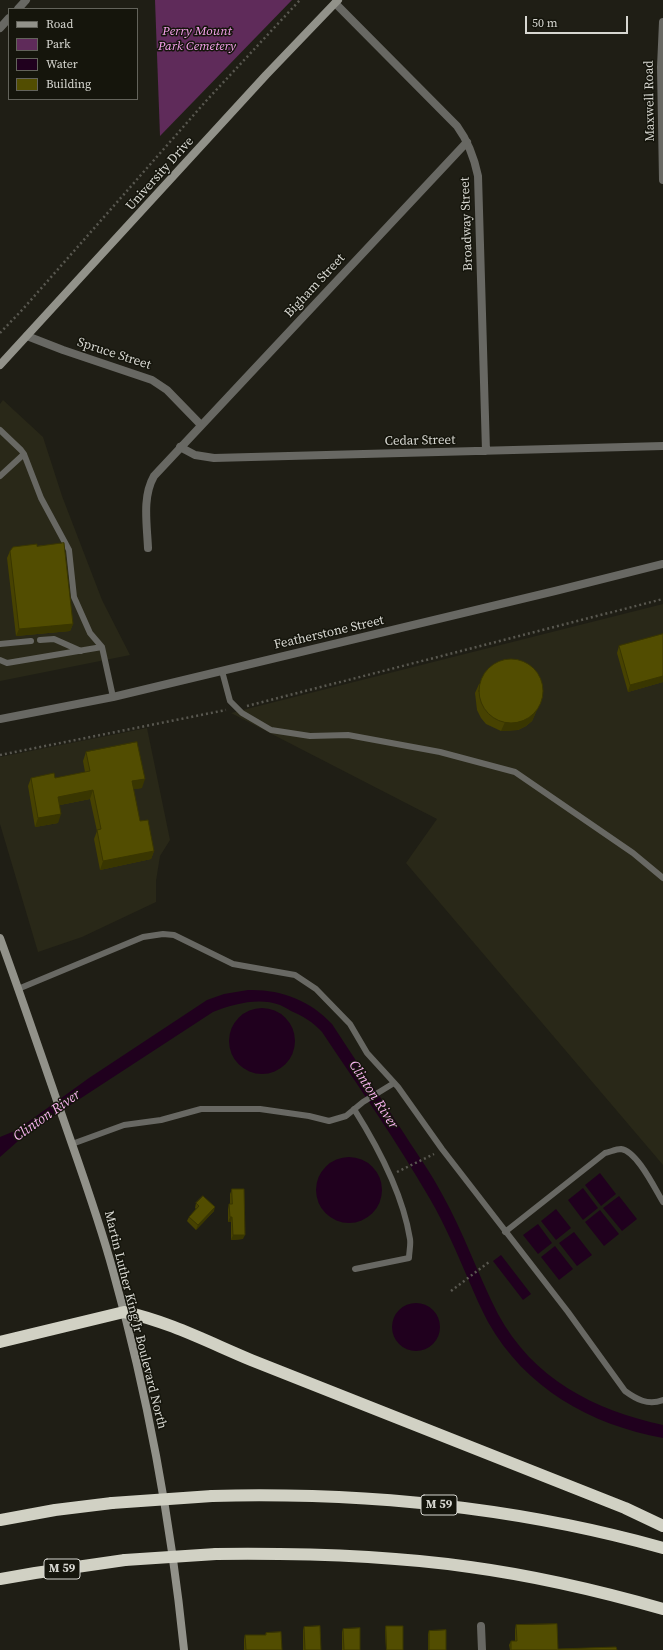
<!DOCTYPE html>
<html>
<head>
<meta charset="utf-8">
<style>
	body { margin:0 }
	#map { position:relative; width:663px; height:1650px; overflow:hidden; background:#1f1e15; font-family:"Source Serif 4",serif }
	canvas { display:block }
	.legend { position:absolute; left:8px; top:8px; width:130px; height:92px; box-sizing:border-box; background:#15150c; border:1px solid #63635b; margin:0; padding:5px 7px; list-style:none; font-size:12px; color:#d7d7d1 }
	.legend li { display:flex; align-items:center; gap:8px; height:20px }
	.legend b { width:20px; border:1px solid #63635b }
	.scale { position:absolute; left:525px; top:16px; width:103px; height:18px; box-sizing:border-box; border:2px solid #d7d7d1; border-top:0; padding-left:5px; font-size:12px; line-height:14px; white-space:nowrap; color:#d7d7d1; -webkit-text-stroke:3px #15150c; paint-order:stroke }
</style>
</head>
<body>
<div id="map">
<canvas width="663" height="1650"></canvas>
<ul class="legend">
<li><b style="height:5px;background:#92928a"></b>Road</li>
<li><b style="height:11px;background:#5f2b5a"></b>Park</li>
<li><b style="height:11px;background:#20001e"></b>Water</li>
<li><b style="height:11px;background:#524d01"></b>Building</li>
</ul>
<div class="scale">50 m</div>
</div>
<script>
const c = document.querySelector('canvas').getContext('2d');
c.lineJoin = 'round';
function paint(path, color) {
  c.fillStyle = color;
  c.fill(path, 'evenodd');
}
function strokePath(path, color, width, dash) {
  c.strokeStyle = color;
  c.lineWidth = width;
  c.lineCap = dash ? 'butt' : 'round';
  c.setLineDash(dash || []);
  c.stroke(path);
}
function label(font, color, halo, rows, align = 'center') {
  c.font = font + ' "Source Serif 4",serif';
  c.lineWidth = 3;
  c.setLineDash([]);
  c.textBaseline = 'middle';
  c.strokeStyle = halo;
  c.fillStyle = color;
  for (const [text, x, y, turn = 0] of rows) {
    c.save();
    c.translate(x, y);
    c.rotate((+turn || 0) * Math.PI / 180);
    c.textAlign = isNaN(turn) ? turn : align;
    if (halo) c.strokeText(text, 0, 0);
    c.fillText(text, 0, 0);
    c.restore();
  }
}
const built = new Path2D(`
	M3,400L43,437L62,496L102,600L130,655L0,681V404Z
	M663,604V1165L406,863L437,819L231,713Z
	M147,728L170,840L160,856L156,881V902L82,937L38,952L0,824V757Z`);
const green = new Path2D(`
	M155,0H292L160,136Z`);
const water = new Path2D(`
	M248,990C280,989 310,1000 332,1024C356,1061 381,1098 405,1135C417,1154 431,1173 442,1194C464,1233 478,1275 498,1314C533,1379 594,1410 663,1425V1438C591,1425 525,1388 488,1322C481,1309 475,1295 469,1281C457,1253 445,1225 430,1199C397,1142 359,1087 322,1032C313,1022 303,1016 291,1011C288,1009 284,1007 280,1005C259,997 233,1004 213,1012L26,1134L0,1157V1137L17,1130L89,1078L207,1000L224,994Z
	M229 1041a33 33 0 1 1 66 0a33 33 0 1 1-66 0Z
	M316 1190a33 33 0 1 1 66 0a33 33 0 1 1-66 0Z
	M600,1173L616,1194L601,1206L585,1185Z
	M583,1188L598,1208L583,1220L568,1200Z
	M619,1196L637,1219L622,1231L603,1208Z
	M556,1209L571,1228L556,1240L541,1221Z
	M600,1210L619,1234L604,1246L585,1222Z
	M538,1224L552,1243L538,1254L523,1235Z
	M574,1232L592,1255L577,1266L559,1243Z
	M555,1246L573,1269L559,1280L541,1257Z
	M501,1255L531,1294L523,1300L493,1261Z
	M392 1327a24 24 0 1 1 48 0a24 24 0 1 1-48 0Z`);
const path = new Path2D(`
	M0,333L23,309L206,101L300,0
	M247,706L663,599
	M0,755L226,710
	M397,1172L434,1154
	M451,1291L489,1262`);
const service = new Path2D(`
	M0,430L21,450L24,454L0,476
	M24,454L41,498L69,550L74,597L90,633L102,647L113,697
	M40,640L54,639L81,651
	M0,644L31,641
	M0,660L7,663L102,647
	M222,671L230,701L242,713L271,730L310,736L348,735L440,752L515,772L633,853L663,878
	M18,989L143,937L163,934L174,935L233,964L295,975L316,989L350,1024L367,1053L398,1087L442,1149L568,1312L625,1391C636,1399 648,1406 663,1400
	M354,1109C378,1147 403,1195 410,1239C411,1245 409,1252 409,1258L355,1269
	M72,1144L124,1125L161,1120L201,1109H260L309,1116L329,1121L346,1116L363,1102L394,1083
	M505,1232L605,1153C610,1152 616,1149 621,1149C637,1151 655,1189 663,1202`);
const minor = new Path2D(`
	M335,3L457,126C468,141 474,157 478,176L486,451
	M18,9L26,0
	M663,22L661,67L663,180
	M0,28L9,18
	M27,336L63,350L152,380L167,390L201,425
	M180,447L195,455L214,458L663,446
	M148,548C147,524 142,497 154,476L467,142
	M481,1626L482,1650`);
const tertiary = new Path2D(`
	M0,719L113,697L555,591L663,564`);
const secondary = new Path2D(`
	M0,365L266,75L338,0
	M0,938C19,990 37,1043 55,1095C75,1154 97,1212 113,1271C148,1396 171,1522 184,1650`);
const motorway = new Path2D(`
	M0,1342L124,1312C168,1321 210,1343 251,1360L625,1508L663,1526
	M212,1496C364,1492 516,1507 663,1548
	M0,1520L55,1510L112,1503
	M216,1554C301,1553 386,1555 470,1567C536,1576 600,1591 663,1609
	M0,1579L35,1573L125,1560`);
const motorwayBridge = new Path2D(`
	M112,1503L212,1496
	M125,1560L216,1554`);
const wall = new Path2D(`
	M10,551L73,624L70,631L16,636L7,558Z
	M663,634V682L628,692L617,653L619,646Z
	M479,684L543,696L539,705L532,721L526,726L518,730L501,731L486,724L481,718L477,710L475,693Z
	M86,752L142,788L133,789L140,821L154,851L151,859L100,870L94,839L97,831L90,799L60,805L58,823L35,827L28,786L31,778H55L85,772L83,761Z
	M232,1189L243,1239L231,1240V1222H228V1209L229,1204H230V1194Z
	M196,1203L214,1211L196,1230L187,1221L189,1217L196,1209L195,1208Z
	M516,1625L558,1649L617,1650H510L509,1645L511,1641H515V1629Z
	M386,1626L403,1650H386L385,1630Z
	M304,1627L321,1650H303V1630Z
	M343,1629L360,1650H342V1632Z
	M429,1631L446,1650H428V1634Z
	M266,1633L282,1650H244V1639L245,1635H265Z`);
const shadedWall = new Path2D(`
	M73,624L70,631L16,636L19,629Z
	M663,676V682L628,692L630,685Z
	M543,696L539,705L532,721L526,726L518,730L501,731L505,722Z
	M145,779L142,788L128,790L132,781Z
	M93,790L90,799L55,806L58,797Z
	M61,814L58,823L35,827L38,818Z
	M154,851L151,859L100,870L103,861Z
	M215,1207L214,1211L196,1230L198,1225Z
	M230,1217H232L231,1222H228Z
	M233,1235H245L243,1239L231,1240Z`);
const building = new Path2D(`
	M64,543L73,624L19,629L10,551L13,547L37,544V546Z
	M663,634V676L630,685L619,646Z
	M479 691a32 32 0 1 1 64 0a32 32 0 1 1-64 0Z
	M137,742L145,779L132,781L140,821L148,820L154,851L103,861L97,830L101,829L93,790L58,797L61,814L38,818L31,778L54,773L55,778L90,771L86,752Z
	M232,1189H244L245,1235H233L232,1217H230L229,1204H232Z
	M203,1196L215,1207L198,1225L189,1217L199,1206L196,1203Z
	M557,1624L558,1649L616,1647L617,1650H511V1641H517L516,1625Z
	M320,1626L321,1650H305L304,1627Z
	M386,1626H403V1650H387Z
	M360,1628V1650H344L343,1629Z
	M446,1630V1650H429V1631Z
	M281,1632L282,1650H246L245,1635H266V1633Z`);
const shields = [
	[439,1505,36],
	[62,1569,36]
];
const shieldNames = [
	["M 59",439,1505],
	["M 59",62,1569]
];
const parkNames = [
	["Perry Mount",197,32],
	["Park Cemetery",197,47]
];
const streetNames = [
	["Maxwell Road",650,101,-91],
	["University Drive",160,174,-48],
	["Broadway Street",467,224,-92],
	["Bigham Street",315,286,-47],
	["Spruce Street",114,354,18],
	["Cedar Street",420,441,-1],
	["Featherstone Street",329,633,-13],
	["Martin Luther King Jr Boulevard North",135,1320,76]
];
const waterNames = [
	["Clinton River",373,1095,57],
	["Clinton River",47,1116,-35]
];
paint(built, '#292818');
paint(green, '#5f2b5a');
paint(water, '#20001e');
strokePath(path, '#595850', 2.5, [2, 3]);
strokePath(service, '#686863', 6);
strokePath(minor, '#686863', 8);
strokePath(tertiary, '#686863', 8);
strokePath(secondary, '#92928a', 8);
strokePath(motorway, '#d1d1c4', 12);
strokePath(motorwayBridge, '#d1d1c4', 12);
paint(wall, '#474201');
paint(shadedWall, '#393601');
paint(building, '#524d01');
strokePath(building, '#393601', 1);
for (const [x, y, w] of shields) {
  const box = new Path2D();
  box.roundRect(x - w / 2, y - 10, w, 20, 3);
  c.fillStyle = '#15150c';
  c.fill(box);
  strokePath(box, '#d7d7d1', 1);
}
label('bold 12px', '#d7d7d1', null, shieldNames);
label('italic 13px', '#f8a3ee', '#15150c', parkNames);
label('13px', '#d7d7d1', '#15150c', streetNames);
label('italic 14px', '#fab4f1', '#15150c', waterNames);
</script>
</body>
</html>
